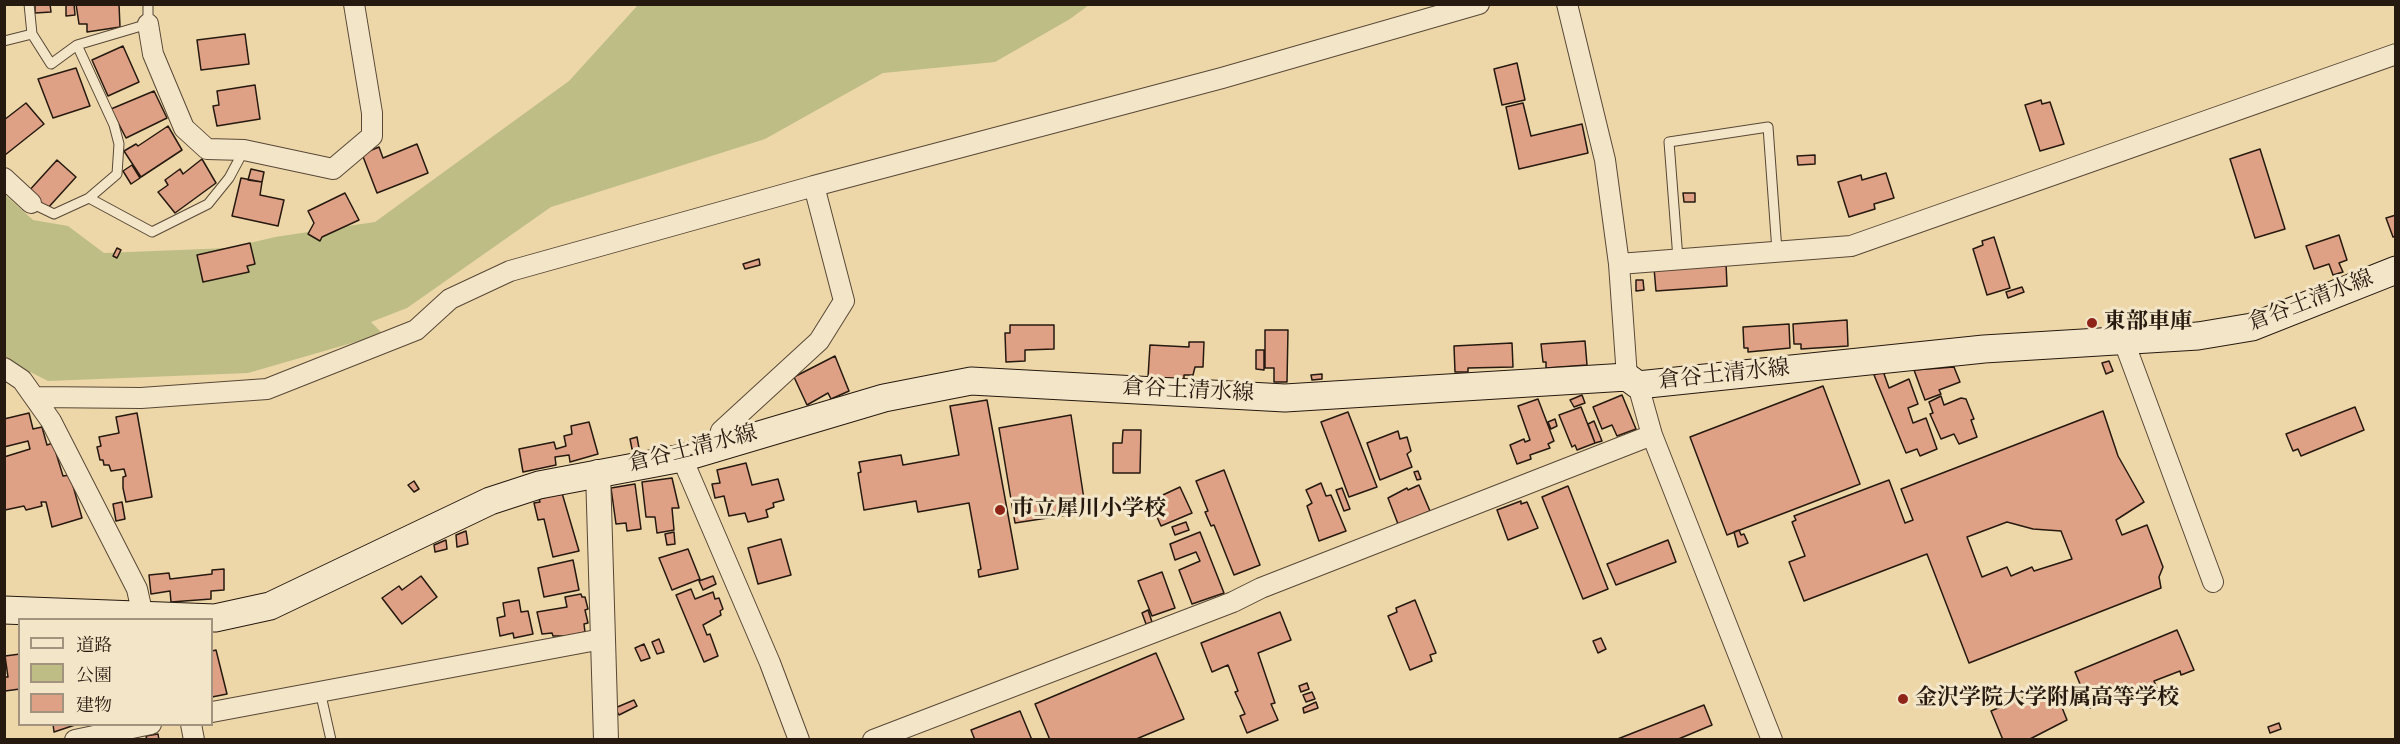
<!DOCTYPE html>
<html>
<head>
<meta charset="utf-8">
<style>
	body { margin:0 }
	#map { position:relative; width:2400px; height:744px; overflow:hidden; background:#edd7a9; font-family:"IM FELL DW Pica","Noto Serif JP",serif }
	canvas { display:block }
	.frame { position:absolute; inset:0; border:6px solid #26190f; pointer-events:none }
	.legend { position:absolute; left:18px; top:618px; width:195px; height:108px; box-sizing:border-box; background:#f3e5c7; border:2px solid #a1937d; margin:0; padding:8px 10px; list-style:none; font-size:18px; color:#26190f }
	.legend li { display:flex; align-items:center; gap:12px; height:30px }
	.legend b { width:30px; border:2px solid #a1937d }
</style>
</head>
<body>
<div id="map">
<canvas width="2400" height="744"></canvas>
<div class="frame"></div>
<ul class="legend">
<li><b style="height:8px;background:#f3e5c7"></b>道路</li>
<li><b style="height:16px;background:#bdbd85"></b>公園</li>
<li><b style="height:16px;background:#dfa185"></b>建物</li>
</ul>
</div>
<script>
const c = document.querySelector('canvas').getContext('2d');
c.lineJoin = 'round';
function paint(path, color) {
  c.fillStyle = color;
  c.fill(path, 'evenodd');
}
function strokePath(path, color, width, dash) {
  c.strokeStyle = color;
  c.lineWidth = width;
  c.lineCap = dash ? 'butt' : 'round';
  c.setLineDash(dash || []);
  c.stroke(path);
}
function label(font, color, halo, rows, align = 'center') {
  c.font = font + ' "IM FELL DW Pica","Noto Serif JP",serif';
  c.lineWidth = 6;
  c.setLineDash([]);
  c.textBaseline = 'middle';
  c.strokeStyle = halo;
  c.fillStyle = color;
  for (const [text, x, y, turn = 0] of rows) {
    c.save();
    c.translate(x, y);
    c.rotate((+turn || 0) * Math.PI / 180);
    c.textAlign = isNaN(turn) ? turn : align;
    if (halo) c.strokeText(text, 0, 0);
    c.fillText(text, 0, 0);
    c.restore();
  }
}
const green = new Path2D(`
	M638,5H1089L1070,19L995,62L883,73L765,139L551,207L407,308L371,322L383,334L248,373L48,381L5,359L4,194L33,220L68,226L104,253L229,248L275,237L375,222L569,81Z`);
const building = new Path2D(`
	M35,4H50L51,12L35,13Z
	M66,4H74L75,15L66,16Z
	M76,4H119L120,27L87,32V24H79Z
	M245,34L249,64L201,70L197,40Z
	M123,46L139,82L108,96L92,60Z
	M1517,63L1525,100L1502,105L1494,69Z
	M76,68L90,106L53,118L38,79Z
	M255,85L260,119L217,126L213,106L219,105L217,91Z
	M154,91L167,118L126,138L111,109Z
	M2041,100L2042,104L2050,102L2064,144L2040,151L2025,105Z
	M26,103L44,124L5,155L4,120Z
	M1523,103L1531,136L1582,124L1588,153L1519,169L1506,107Z
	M168,126L182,150L141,177L124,151L136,144L138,146Z
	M417,144L428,173L377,193L362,154L379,147L383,158Z
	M2260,149L2285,229L2255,238L2230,159Z
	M1815,155V164L1798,165L1797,156Z
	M202,159L216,183L175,213L158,192L168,185L165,180L180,169L183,174Z
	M57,160L76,177L47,209L27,193Z
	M132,165L140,178L131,184L123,171Z
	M251,169L264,172L262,182L248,180Z
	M1886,173L1894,198L1874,204L1875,209L1849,217L1838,182L1861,175L1862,180Z
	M241,178L262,182L260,195L284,200L278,226L232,216Z
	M345,193L359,220L322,237L320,241L308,234L314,223L308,211Z
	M1683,193H1695V202H1684Z
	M2396,215V236L2393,237L2386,218Z
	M2339,235L2347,260L2339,263L2343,272L2333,275L2329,264L2314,269L2306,246Z
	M1994,237L2010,288L1987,295L1973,249L1983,245L1982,241Z
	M250,243L255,264L247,266L249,272L203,282L197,255Z
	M117,248L121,250L117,258L113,256Z
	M759,259L760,265L745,269L743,264Z
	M1726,263L1727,286L1656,291L1654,268Z
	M1636,280H1643L1644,290L1636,291Z
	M2022,287L2024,292L2008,298L2006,292Z
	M1847,320L1848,346L1801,349V344H1794L1793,324Z
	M1789,324L1790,348L1748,352V348H1744L1743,327Z
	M1010,325H1054V349L1025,350V361L1006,362L1005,333H1010Z
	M1265,330H1288L1287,382H1274V368H1265Z
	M1585,341L1587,365L1546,368V362H1543L1541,344Z
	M1189,342H1204L1203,367H1195L1193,375H1184V379L1148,377L1150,345L1189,347Z
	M1512,343L1513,367L1468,368V372H1455L1454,346Z
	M1256,350H1264V370L1256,369Z
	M835,356L849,391L831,399L828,393L807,405L794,377Z
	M2109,361L2113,371L2106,374L2102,363Z
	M1954,367L1960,382L1939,390L1941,394L1925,400L1914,370Z
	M1883,371L1889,388L1909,379L1918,404L1908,408L1913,423L1926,418L1937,449L1920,456L1917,449L1906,453L1874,375Z
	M1322,374V379L1312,380L1311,375Z
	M1823,386L1860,484L1727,535L1690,437Z
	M1582,395L1585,403L1574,407L1570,400Z
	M1622,395L1636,429L1617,436L1612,425L1602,429L1593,407Z
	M1941,396L1944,405L1961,398L1966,399L1974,419L1971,420L1977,437L1959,444L1954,434L1941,439L1930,414L1933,413L1929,402Z
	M1538,399L1554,441L1548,444L1550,448L1530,455L1531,459L1517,464L1510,445L1524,439L1525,442L1530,440L1518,406Z
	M987,400L1018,569L979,577L978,570L981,569L969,503L918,512L916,501L864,510L858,473L861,472L859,462L901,455L903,465L959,455L950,406Z
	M1581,407L1595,443L1577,450L1575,445L1572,447L1559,415Z
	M2355,407L2364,430L2301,456L2298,449L2293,451L2286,434Z
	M2103,411L2118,456L2144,502L2116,520L2122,535L2147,525L2163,567L2159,577L2161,588L1969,663L1927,554L1804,601L1789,562L1805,556L1792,522L1796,520L1794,516L1889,480L1905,523L1913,520L1901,489Z
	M1348,412L1377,487L1349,497L1321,422Z
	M29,413L33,429L42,427L47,445L53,443L63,476L70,475L82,518L52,527L46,502H41L42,506L26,510L24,506L5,510L4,514V457L30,449L28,441L4,447V419Z
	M137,413L152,497L126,502L123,488V477L126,476L124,469L111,471L109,465H104L103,460H100L97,447L101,446L99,437L119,433L116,417Z
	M1071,415L1086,512L1015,523L999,428Z
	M1555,419L1557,426L1551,429L1548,422Z
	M1594,421L1602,441L1595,443L1588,424Z
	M589,422L598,454L570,462L569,455L555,457L556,465L523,472L519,449L554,442L556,449L566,446L564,436L572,434L571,426Z
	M1123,430H1141L1140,473H1113V443H1122Z
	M1398,431L1400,439L1407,437L1411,451L1407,454L1412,467L1380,480L1367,443Z
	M637,437L639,448L632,449L630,439Z
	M746,463L752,485L778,479L784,500L773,503L774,507L766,510L768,517L748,522L745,513L729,516L724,496L715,498L712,484L720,483L717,470Z
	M1224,470L1260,565L1234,575L1214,525L1211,526L1205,512L1208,511L1196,481Z
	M1418,471L1421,479L1417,480L1414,472Z
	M672,478L679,508H672L674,530L657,533L655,517H646L642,482Z
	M414,481L419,489L414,492L408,485Z
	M1321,483L1326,496L1331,495L1346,531L1319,541L1307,506L1312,503L1306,490Z
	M635,484L641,529L627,531L626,523L616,524L611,488Z
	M1419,485L1430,511L1398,524L1388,498L1407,488L1408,490Z
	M1568,486L1608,589L1583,599L1542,497Z
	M1180,487L1192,513L1161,526L1150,501Z
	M1342,488L1350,509L1344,511L1336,490Z
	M562,493L579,551L553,557L544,519L538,520L534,503L540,502L539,499Z
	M1521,501V504L1527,502L1538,528L1508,540L1497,510Z
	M122,502L125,519L116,521L113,504Z
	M1186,522L1189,530L1175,535L1172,527Z
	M2007,522L2033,529L2061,531L2072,559L2034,571L2032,567L2011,576L2007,567L1982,577L1967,537Z
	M1739,530L1741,535L1744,534L1748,543L1738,547L1734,532Z
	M466,531L468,544L457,547L456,535Z
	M674,532L675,544L667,545L665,534Z
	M1200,532L1224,593L1192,604L1179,570L1200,561L1196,552L1175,560L1170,544Z
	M781,539L791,575L758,584L748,548Z
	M446,540L447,549L435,552L434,545Z
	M1668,540L1676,562L1616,585L1607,564Z
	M688,549L700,579L672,590L659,558Z
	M573,560L579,590L544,597L538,568Z
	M224,569V590L211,591V599L171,602L170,591L151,594L149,575L169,573L170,579L212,574V570Z
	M1162,572L1175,608L1152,616L1138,581Z
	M421,576L437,597L402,624L382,598L399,586L402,590Z
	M713,576L716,584L703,590L699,581Z
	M691,589L695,599L713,592L715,599L719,598L723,609L720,611L721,615L703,625L707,635L710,634L718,656L704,662L676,595Z
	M581,594L582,597H585L588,609L585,610L588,623L584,624L585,632L567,636H553L552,633L542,634L537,612L567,607L565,597Z
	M519,600L521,612L528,611L533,634L514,638L513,633L500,636L497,618L505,616L503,603Z
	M1415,600L1436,653L1430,655L1432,661L1410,670L1388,616L1397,612L1396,608Z
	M1148,610L1152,622L1146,624L1142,613Z
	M1280,612L1291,640L1258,653L1275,703L1271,704L1278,720L1247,733L1240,716L1245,714L1235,692L1238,691L1228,665L1212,672L1201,643Z
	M2177,630L2194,670L2181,675L2180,671L2154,681L2158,691L2143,696L2141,688L2090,708L2075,672Z
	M1601,638L1606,649L1598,653L1593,641Z
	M659,639L664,652L657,654L652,642Z
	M644,644L650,658L641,661L635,648Z
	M216,650L227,694L212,697V651Z
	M1156,653L1184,719L1134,740H1050L1035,704Z
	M20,654V689L5,691L4,677H8L5,656Z
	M1307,683L1309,689L1301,692L1299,686Z
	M2053,685L2067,720L2028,740H2003L1991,711Z
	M1312,692L1315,699L1306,702L1303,695Z
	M634,700L637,706L619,715L615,708Z
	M1316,702L1318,708L1304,713L1303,708Z
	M1704,705L1712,725L1676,740H1615Z
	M1020,711L1032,740H975L971,730Z
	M2279,723L2281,729L2270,733L2268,727Z
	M53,724H78L54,732Z
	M158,734L159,740H147L146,736Z`);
const service = new Path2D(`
	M29,4L32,34L51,64L77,45L148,24V4
	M4,41L32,34
	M77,45L114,125L119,144L117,174L89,198
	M31,203L54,214L89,198L152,232L208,204L229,178L244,150
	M1678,259L1669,142L1768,127L1777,251
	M320,691L331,740`);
const minor = new Path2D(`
	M1567,4L1605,160L1619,264L1627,377
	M148,24L153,54L184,128L207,149L244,150L333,169L372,136V113L354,4
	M4,178L31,203
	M1619,264L1851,246L2396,54
	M2123,339L2213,582
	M4,368L22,380L51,421L137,589L143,616
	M1638,385L1652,435L1772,740
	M36,397L141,398L267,389L416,330L450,299L510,271L814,186
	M716,448L721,431L819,341L844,301L814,186L1222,78L1479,4
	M682,458L770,663L799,740
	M212,712L602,639
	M191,724L194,740
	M75,740L151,724
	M873,740L1233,602L1261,588L1652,435`);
const tertiary = new Path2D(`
	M598,472L606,740`);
const secondary = new Path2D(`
	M4,610L215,618L270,606L490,501L539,485L682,458L884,398L971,381L1285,398L1627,377L1638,385L1984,349L2198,336L2252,327L2396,270`);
const markers = [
	[2092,323,6,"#8f2418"],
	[1000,510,6,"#8f2418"],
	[1903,699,6,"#8f2418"]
];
const streetNames = [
	["倉谷土清水線",2311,302,-21],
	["倉谷土清水線",1724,376,-6],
	["倉谷土清水線",1188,392,3],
	["倉谷土清水線",693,450,-14]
];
const poiNames = [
	["東部車庫",2104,323],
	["市立犀川小学校",1012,510],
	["金沢学院大学附属高等学校",1915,699]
];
paint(green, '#bdbd85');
paint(building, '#dfa185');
strokePath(building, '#26190f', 1.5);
strokePath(service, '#584836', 11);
strokePath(minor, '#584836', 22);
strokePath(tertiary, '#584836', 26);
strokePath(secondary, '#26190f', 29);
strokePath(service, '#f3e5c7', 9);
strokePath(minor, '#f3e5c7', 20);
strokePath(tertiary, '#f3e5c7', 24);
strokePath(secondary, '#f3e5c7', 27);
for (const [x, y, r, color] of markers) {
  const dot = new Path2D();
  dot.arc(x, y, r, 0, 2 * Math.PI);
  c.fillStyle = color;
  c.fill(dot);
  strokePath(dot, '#f3e5c7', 2);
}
label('22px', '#26190f', '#f3e5c7', streetNames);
label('bold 22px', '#26190f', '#f3e5c7', poiNames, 'left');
</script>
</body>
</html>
